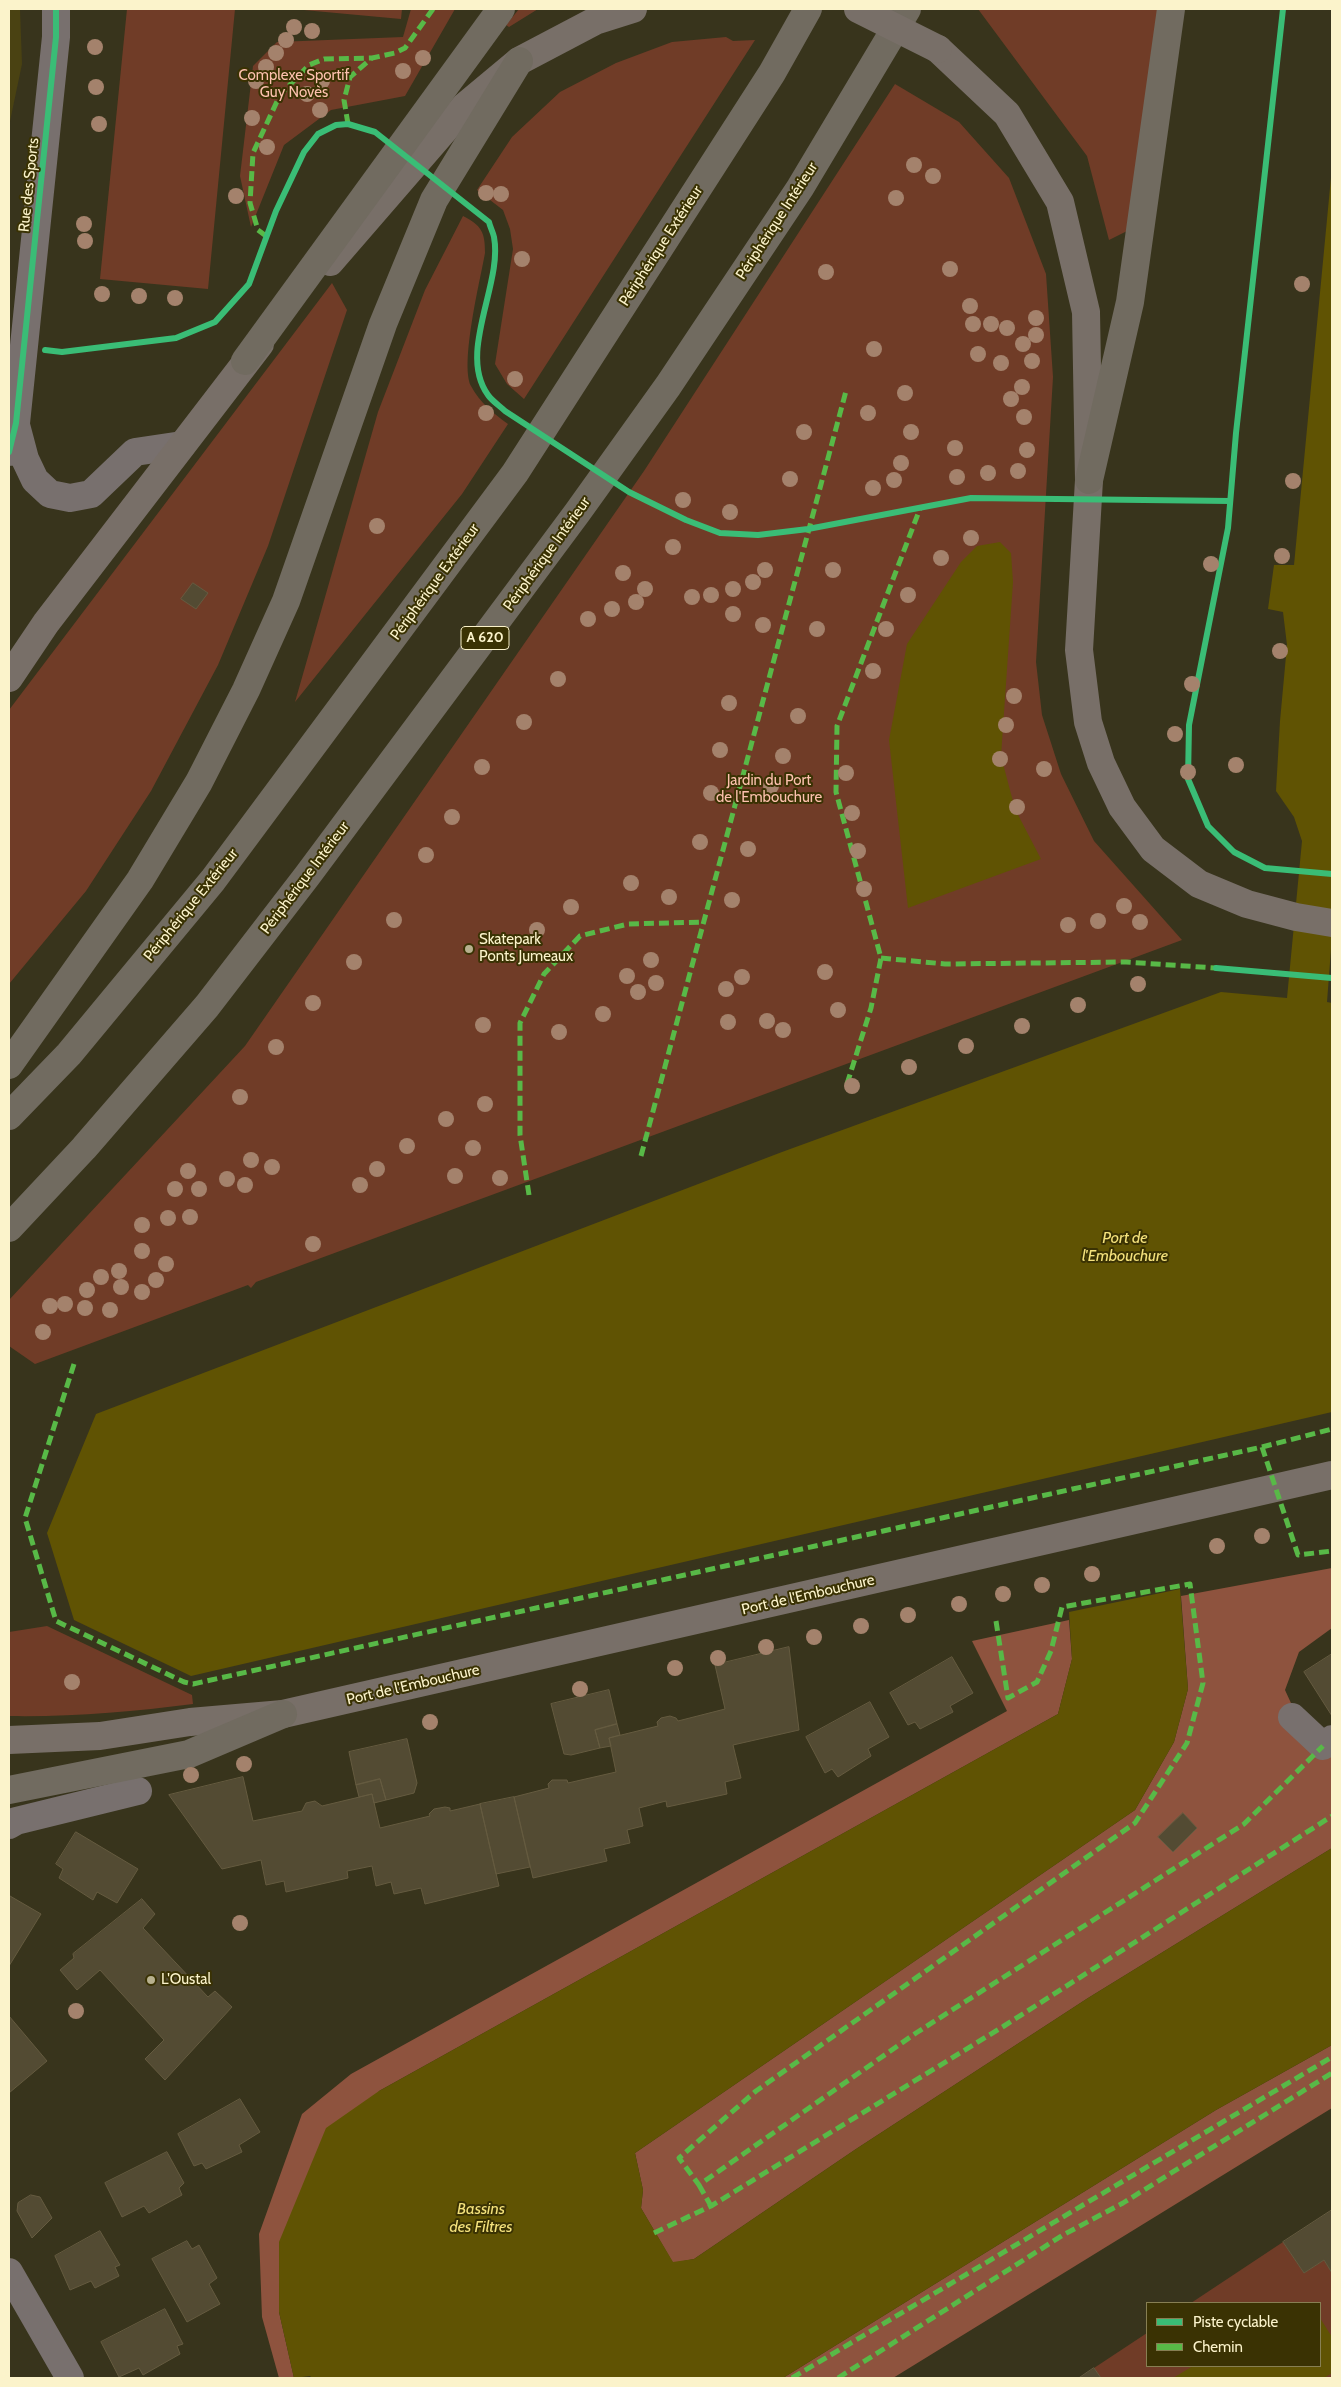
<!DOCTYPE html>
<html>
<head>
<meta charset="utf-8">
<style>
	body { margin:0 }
	#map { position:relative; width:1341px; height:2387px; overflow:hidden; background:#38341c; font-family:Cabin,sans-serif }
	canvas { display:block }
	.frame { position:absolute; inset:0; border:10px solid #fbf3cb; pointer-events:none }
	.legend { position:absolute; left:1146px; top:2302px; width:175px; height:65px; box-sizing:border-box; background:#3a3203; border:1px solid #877f53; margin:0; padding:6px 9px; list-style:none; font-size:15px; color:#fbf3cb }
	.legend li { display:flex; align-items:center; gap:10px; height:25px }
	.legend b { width:25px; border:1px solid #877f53 }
</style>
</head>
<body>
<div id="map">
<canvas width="1341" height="2387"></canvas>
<div class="frame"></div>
<ul class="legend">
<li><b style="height:6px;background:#3abd76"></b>Piste cyclable</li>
<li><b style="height:6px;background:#58b947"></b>Chemin</li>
</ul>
</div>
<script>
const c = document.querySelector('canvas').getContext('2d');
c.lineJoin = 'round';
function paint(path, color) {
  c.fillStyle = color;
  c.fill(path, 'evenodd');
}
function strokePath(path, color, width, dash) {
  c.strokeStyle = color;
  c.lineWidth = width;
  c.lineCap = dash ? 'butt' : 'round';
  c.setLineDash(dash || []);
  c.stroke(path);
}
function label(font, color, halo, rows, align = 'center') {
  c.font = font + ' Cabin,sans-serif';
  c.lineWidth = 4;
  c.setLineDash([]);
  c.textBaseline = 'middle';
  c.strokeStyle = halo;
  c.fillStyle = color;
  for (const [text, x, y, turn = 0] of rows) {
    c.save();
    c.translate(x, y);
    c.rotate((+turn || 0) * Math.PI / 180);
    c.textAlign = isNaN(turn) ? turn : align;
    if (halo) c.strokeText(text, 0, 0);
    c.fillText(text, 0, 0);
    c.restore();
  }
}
const built = new Path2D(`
	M9,9H20L22,64L9,126Z`);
const green = new Path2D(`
	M127,9H235L208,289L100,279Z
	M293,9H402L401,19Z
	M411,9H455L405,96L331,110L284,145L251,227L240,176L253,66L277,42L403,37Z
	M519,9H538L509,27L506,25Z
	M978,9H1161L1127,231L1109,240L1087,156Z
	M726,37L733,41L755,40L524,399L507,384L495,364L513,249L510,229L503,210L477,190L512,137L560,92L616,63L672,42Z
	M895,84L959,122L1009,178L1046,274L1053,377L1036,662L1042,715L1061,774L1094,841L1182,940L256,1282L251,1288L248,1285L35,1364L9,1346V1300L245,1046L644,471Z
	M463,216C482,226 485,232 485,253C480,281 460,363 471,386C480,403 493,413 508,424L462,494L295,702L378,412L425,290Z
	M332,283L347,310L268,546L218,665L151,791L86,891L9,984V710Z
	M47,1626L192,1695L193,1704C132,1712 70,1717 9,1716V1632Z
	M1283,2242L1304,2273L1324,2260L1332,2273V2378H1101L1094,2368L1147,2333V2366H1320V2303H1191Z`);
const forest = new Path2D(`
	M1332,1568V1628L1299,1652L1285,1690L1296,1714L1332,1737V1848L1088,1998L856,2149L694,2259L673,2263L641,2208L643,2190L635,2153L1135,1810L1174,1742L1188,1689L1181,1596Z
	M1069,1620L1072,1659L1058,1714L379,2091L279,2312L294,2378H279L262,2317L259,2234L302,2114L351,2074L1007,1711L972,1641Z
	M1332,2045V2108L893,2378H783L1216,2110Z`);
const water = new Path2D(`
	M1332,167V936L1327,1002L1332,1003V1412L191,1676L74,1620L47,1533L96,1414L782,1152L1221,992L1287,998L1302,841L1294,817L1276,791L1280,721L1287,645L1283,612L1268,609L1274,565H1294Z
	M1000,542L1011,553L1013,582L1001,756L1015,809L1041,859L908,908L889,740L907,644L961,562L977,546Z
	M1180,1589L1188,1689L1174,1742L1135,1810L635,2153L643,2190L641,2208L673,2262L694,2259L856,2149L1088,1998L1332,1848V2045L1216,2110L783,2378H312L310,2376L294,2378L279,2312V2242L326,2128L379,2091L1058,1714L1072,1659L1069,1612Z
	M1320,2318L1332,2337V2373L1324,2378H1173L1193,2366H1320Z`);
const building = new Path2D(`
	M193,583L208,593L196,609L181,599Z
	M789,1647L799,1730L733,1745L741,1778L725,1782L727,1794L667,1807L666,1801L639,1808L643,1826L627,1830L630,1843L604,1849L607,1861L533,1878L514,1797L549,1788L548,1784L552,1780H567L568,1783L616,1772L609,1738L658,1726L657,1722L661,1718L670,1716L676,1718L678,1721L725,1709L715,1665Z
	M1332,1654V1716L1304,1672Z
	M952,1657L973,1693L950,1706L953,1712L920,1729L915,1722L908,1725L890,1693Z
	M609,1690L617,1724L595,1730L600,1748L571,1755L564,1754L551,1704Z
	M870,1702L889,1737L868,1749L871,1756L838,1777L832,1769L825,1773L806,1737Z
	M617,1724L620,1735L609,1738L611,1746L600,1748L595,1730Z
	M407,1739L417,1783L414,1793L386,1800L380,1779L356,1785L349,1752Z
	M243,1777L253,1821L302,1811L306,1803L315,1801L322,1806L372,1794L380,1828L430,1816L429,1814L434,1809L445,1807L450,1808V1811L480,1804L499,1886L425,1904L421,1888L394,1894L391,1882L376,1886L372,1866L347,1871L348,1878L286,1892L284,1881L266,1885L261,1860L222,1869L169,1795Z
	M380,1779L386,1800L374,1803L372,1794L359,1797L356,1785Z
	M514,1797L530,1867L496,1874L480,1804Z
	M1183,1813L1197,1828L1173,1852L1158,1837Z
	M76,1832L138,1869L117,1903L97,1892L93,1900L59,1878L63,1869L56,1864Z
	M10,1896L41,1914L9,1966V1899Z
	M142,1899L155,1914L143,1928L208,1997L215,1991L232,2007L165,2080L145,2059L164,2040L100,1970L77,1990L60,1970L74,1958L73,1954Z
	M9,2016L47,2061L9,2093Z
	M240,2099L260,2132L239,2145L242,2152L206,2169L202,2163L194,2166L178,2134Z
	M167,2152L184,2183L179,2188L182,2195L149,2213L144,2206L122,2217L105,2183Z
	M31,2195L40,2197L52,2218L32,2238L17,2211L18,2203Z
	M1332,2210V2273L1324,2260L1304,2273L1283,2242Z
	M100,2231L120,2265L115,2267L119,2276L95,2288L91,2281L70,2290L55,2256Z
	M187,2241L192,2249L199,2245L217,2278L209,2284L220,2304L187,2322L152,2259Z
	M165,2309L183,2344L177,2346L180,2354L143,2375L139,2368L119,2377L101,2342Z
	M1094,2368L1101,2378H1079Z`);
const minor = new Path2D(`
	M16,425L25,459L35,480L50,494L70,498L91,494L135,452L182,445
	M9,452L16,423L56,37V9
	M1292,1717L1323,1746L1332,1739
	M9,1825L16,1821L138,1791
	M9,2272L70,2378`);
const major = new Path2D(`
	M938,49L1007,114L1060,202L1086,312L1089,480L1079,650L1088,722L1101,763L1122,807L1153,849L1199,884L1247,904L1296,917L1332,923
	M330,262L465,106L519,61L595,21L633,9
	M9,678L46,623L260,344
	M9,1740L100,1736L190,1722L283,1714L1332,1475`);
const highway = new Path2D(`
	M245,361L501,9
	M1089,480L1130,302L1171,9
	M9,1065L140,880L199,782L246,690L286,601L383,324L434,200L519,61
	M9,1116L69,1054L213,880L515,473L772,73L808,9
	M9,1228L84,1148L207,1006L307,876L577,513L668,386L800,188L907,9
	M9,1790L189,1754L283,1714`);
const majorBridge = new Path2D(`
	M858,9L938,49`);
const quiet = new Path2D(`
	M348,124L344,100L350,77L372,58L395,53L405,48L433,9
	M266,236L258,230L250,203L253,153L280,95L309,65L324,59L372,58
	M881,958L945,964L1126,962L1216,968
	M847,1084L871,1008L881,958L836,792L837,726L921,506
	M641,1156L846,391
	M529,1195L520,1135V1023L544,974L580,936L628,924L704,922
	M74,1364L25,1518L56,1621L184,1682L193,1684L1262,1447L1332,1429
	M1262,1447L1298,1555L1332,1551
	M996,1621L1008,1698L1037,1682L1051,1651L1062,1607L1190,1584L1203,1683L1187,1743L1135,1823L756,2091L679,2158L699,2185L916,2033L1244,1824L1323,1746
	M699,2185L711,2206
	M654,2233L711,2206L1004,2026L1332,1816
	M792,2378L1332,2057
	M838,2378L1063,2235L1123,2203L1332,2073`);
const cycleway = new Path2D(`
	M1283,9L1236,433L1228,528L1189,725L1188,779L1208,826L1234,852L1265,868L1332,874
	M45,350L62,352L176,338L215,322L249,284L276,211L304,152L318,134L336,125L348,124L375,132L489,222C490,227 493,232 494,237C503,284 457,352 488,395C492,401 500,406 505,411L629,492L686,520L720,533L758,535L808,529L971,498L1230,501
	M9,452L16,423L56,37V9
	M1216,968L1332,978`);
const trees = [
	[294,27],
	[312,31],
	[286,40],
	[95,47],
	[276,53],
	[423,58],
	[266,67],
	[403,71],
	[256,81],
	[322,81],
	[96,87],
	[307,94],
	[320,110],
	[252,118],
	[99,124],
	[267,147],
	[914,165],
	[933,176],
	[486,193],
	[501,194],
	[236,196],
	[896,198],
	[84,224],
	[85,241],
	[522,259],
	[950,269],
	[826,272],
	[1302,284],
	[102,294],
	[139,296],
	[175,298],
	[970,306],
	[1036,318],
	[973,324],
	[991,324],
	[1007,328],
	[1036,335],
	[1023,344],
	[874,349],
	[978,354],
	[1032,361],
	[1001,363],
	[515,379],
	[1022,387],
	[905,393],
	[1011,399],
	[486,413],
	[868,413],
	[1024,417],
	[804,432],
	[911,432],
	[955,448],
	[1027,450],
	[901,463],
	[1018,471],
	[988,473],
	[957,477],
	[790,479],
	[894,480],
	[1293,481],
	[873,488],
	[683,500],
	[730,512],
	[377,526],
	[971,538],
	[673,547],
	[1282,556],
	[941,558],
	[1211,564],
	[765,570],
	[833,570],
	[623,573],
	[753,582],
	[645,589],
	[733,589],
	[711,595],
	[908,595],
	[692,597],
	[636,602],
	[612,609],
	[733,614],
	[588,619],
	[763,625],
	[817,629],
	[886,629],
	[1280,651],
	[873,671],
	[558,679],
	[1192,684],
	[1014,696],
	[729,703],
	[798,716],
	[524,722],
	[1006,725],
	[1175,734],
	[720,750],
	[783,756],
	[1000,759],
	[1236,765],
	[482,767],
	[1044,769],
	[1188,772],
	[846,773],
	[771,786],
	[711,793],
	[1017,807],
	[852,813],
	[452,817],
	[700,842],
	[748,849],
	[858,851],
	[426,855],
	[631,883],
	[864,889],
	[669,897],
	[732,900],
	[1124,906],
	[571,907],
	[394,920],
	[1098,921],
	[1140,922],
	[1068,925],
	[537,930],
	[651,960],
	[354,962],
	[825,972],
	[627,976],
	[742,977],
	[656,983],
	[1138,984],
	[726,989],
	[638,992],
	[313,1003],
	[1078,1005],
	[838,1010],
	[603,1014],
	[767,1021],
	[728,1022],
	[483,1025],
	[1022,1026],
	[783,1030],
	[559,1032],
	[966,1046],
	[276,1047],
	[909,1067],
	[852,1086],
	[240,1097],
	[485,1104],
	[446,1119],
	[407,1146],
	[473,1148],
	[251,1160],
	[272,1167],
	[377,1169],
	[188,1171],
	[455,1176],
	[500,1178],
	[227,1179],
	[245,1185],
	[360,1185],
	[175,1189],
	[199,1189],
	[190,1217],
	[168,1218],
	[142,1225],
	[313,1244],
	[142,1251],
	[166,1264],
	[119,1271],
	[101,1277],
	[156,1280],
	[121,1287],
	[87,1290],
	[142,1292],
	[65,1304],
	[50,1306],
	[85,1308],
	[110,1310],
	[43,1332],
	[1262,1536],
	[1217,1546],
	[1092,1574],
	[1042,1585],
	[1003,1594],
	[959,1604],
	[908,1615],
	[861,1626],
	[814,1637],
	[766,1647],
	[718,1658],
	[675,1668],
	[72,1682],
	[580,1689],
	[430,1722],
	[244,1764],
	[191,1775],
	[240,1923],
	[76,2011]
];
const markers = [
	[469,949,5,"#b7b08e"],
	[151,1980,5,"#b7b08e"]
];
const shields = [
	[485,638,48]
];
const shieldNames = [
	["A 620",485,638]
];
const parkNames = [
	["Complexe Sportif",294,76],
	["Guy Novès",294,93],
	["Jardin du Port",769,781],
	["de l'Embouchure",769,798]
];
const streetNames = [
	["Rue des Sports",29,185,-84],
	["Périphérique Intérieur",777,221,-57],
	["Périphérique Extérieur",661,246,-57],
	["Périphérique Intérieur",547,554,-54],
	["Périphérique Extérieur",435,582,-54],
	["Périphérique Intérieur",305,878,-53],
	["Périphérique Extérieur",191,905,-51],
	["Port de l'Embouchure",808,1595,-13],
	["Port de l'Embouchure",413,1685,-13]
];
const poiNames = [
	["Skatepark",479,940],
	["Ponts Jumeaux",479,957],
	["L'Oustal",161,1980]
];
const waterNames = [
	["Port de",1125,1238],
	["l'Embouchure",1125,1256],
	["Bassins",481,2209],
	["des Filtres",481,2227]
];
paint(built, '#4a4212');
paint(green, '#703c27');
paint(forest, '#8e533e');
paint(water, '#605303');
paint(building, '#534b33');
strokePath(building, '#655b40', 1);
strokePath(minor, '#78706e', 28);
strokePath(major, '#786f68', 28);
strokePath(highway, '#716b60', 28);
strokePath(majorBridge, '#786f68', 28);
strokePath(quiet, '#58b947', 5, [10, 5]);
strokePath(cycleway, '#3abd76', 6);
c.fillStyle = '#a4826c';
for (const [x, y] of trees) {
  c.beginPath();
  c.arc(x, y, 8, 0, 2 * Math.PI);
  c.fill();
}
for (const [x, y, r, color] of markers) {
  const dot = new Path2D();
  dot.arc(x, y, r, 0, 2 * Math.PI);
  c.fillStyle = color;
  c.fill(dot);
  strokePath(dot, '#3a3203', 2);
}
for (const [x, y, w] of shields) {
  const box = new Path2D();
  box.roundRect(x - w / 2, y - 11.5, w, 23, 4);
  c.fillStyle = '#3a3203';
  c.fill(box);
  strokePath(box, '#fbf3cb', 1);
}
label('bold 14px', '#fbf3cb', null, shieldNames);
label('15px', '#fdc1ae', '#3a3203', parkNames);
label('15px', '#fbf3cb', '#3a3203', streetNames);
label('15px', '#fbf3cb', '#3a3203', poiNames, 'left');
label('italic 16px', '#f5e27c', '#3a3203', waterNames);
</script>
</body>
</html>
